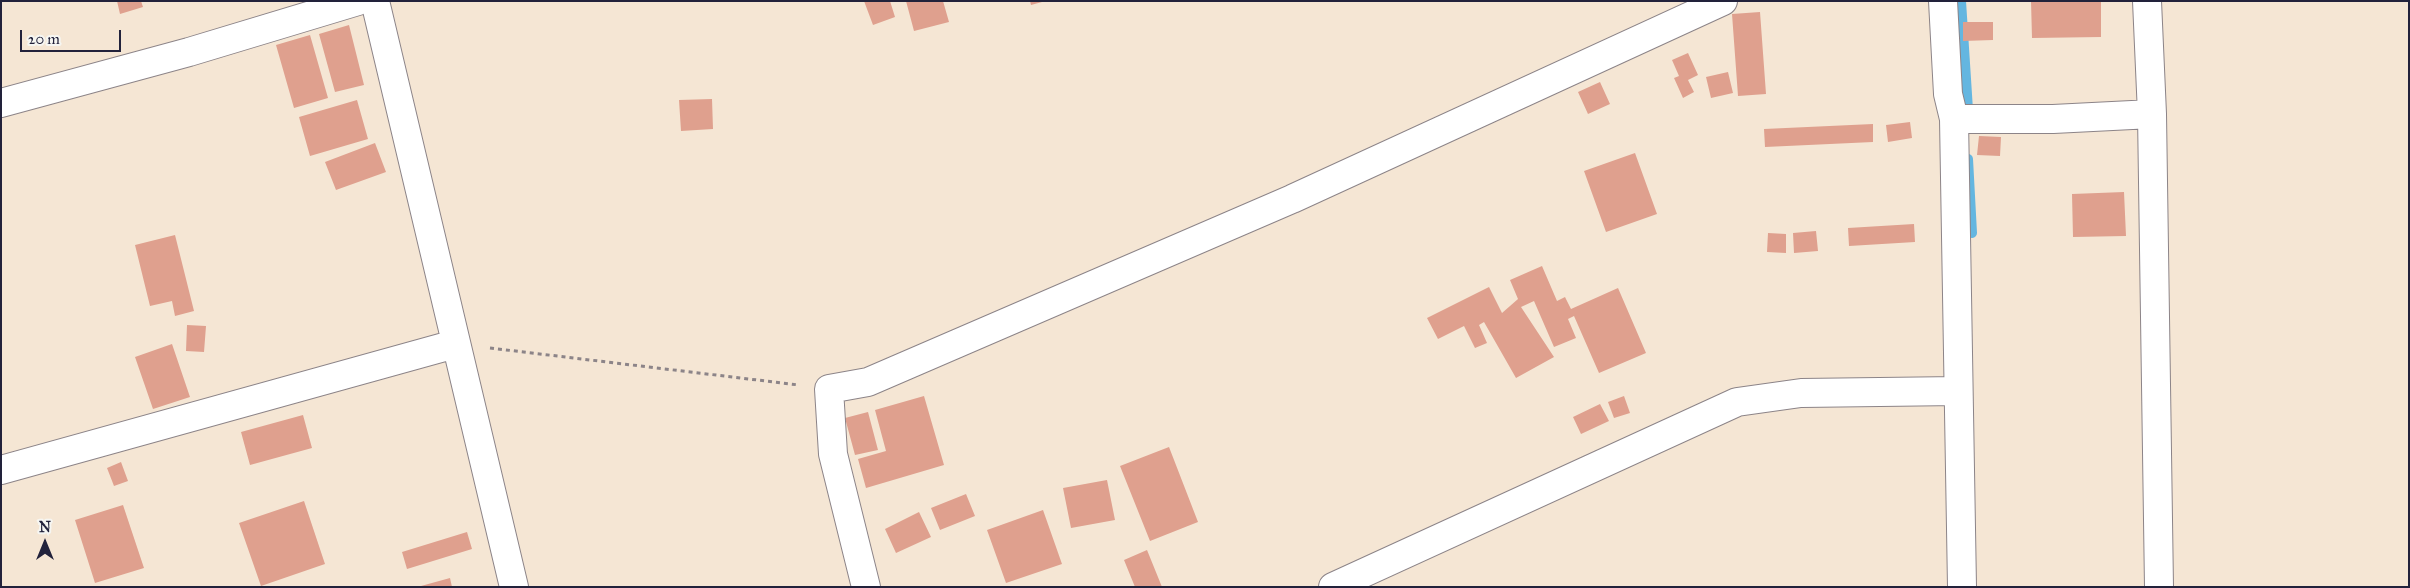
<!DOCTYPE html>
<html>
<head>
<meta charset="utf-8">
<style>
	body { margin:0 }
	#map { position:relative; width:2410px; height:588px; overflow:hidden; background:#f5e6d4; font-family:"IM FELL Great Primer",serif }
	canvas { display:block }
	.frame { position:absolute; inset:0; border:2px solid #22223b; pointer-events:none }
	.north { position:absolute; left:20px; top:518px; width:50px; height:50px; -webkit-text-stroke:4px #f6f6f2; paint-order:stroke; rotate:0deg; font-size:14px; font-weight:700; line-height:20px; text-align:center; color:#22223b }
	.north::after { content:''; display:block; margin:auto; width:18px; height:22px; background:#22223b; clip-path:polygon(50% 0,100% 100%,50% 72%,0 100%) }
	.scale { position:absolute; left:20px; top:30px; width:101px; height:22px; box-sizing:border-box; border:2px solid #22223b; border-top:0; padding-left:6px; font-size:15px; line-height:18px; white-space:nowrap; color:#22223b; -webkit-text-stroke:4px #f6f6f2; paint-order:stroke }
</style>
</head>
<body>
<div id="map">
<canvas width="2410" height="588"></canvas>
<div class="frame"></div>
<div class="north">N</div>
<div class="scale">20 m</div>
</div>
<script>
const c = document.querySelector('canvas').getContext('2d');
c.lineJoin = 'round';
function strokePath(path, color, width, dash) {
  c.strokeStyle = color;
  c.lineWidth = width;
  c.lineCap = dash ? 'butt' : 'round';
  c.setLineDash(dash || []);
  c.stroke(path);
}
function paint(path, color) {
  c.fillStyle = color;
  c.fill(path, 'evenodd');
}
const stream = new Path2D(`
	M1961,1L1968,110
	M1968,159L1972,233`);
const building = new Path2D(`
	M117,1H141L143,7L120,14Z
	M864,1H890L895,17L873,25Z
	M906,1H943L949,22L914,31Z
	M1030,1H1042V2L1031,5Z
	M2031,1H2101V37L2032,38Z
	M1760,12L1766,94L1738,96L1732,14Z
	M1963,22H1993V40L1963,41Z
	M349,25L364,85L335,92L319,34Z
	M310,35L328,98L294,108L276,45Z
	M1688,53L1698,75L1688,80L1694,92L1683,98L1674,78L1679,76L1672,60Z
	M1728,72L1733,93L1711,98L1706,77Z
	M1600,82L1610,104L1588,114L1578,92Z
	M712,99L713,129L681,131L679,100Z
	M357,100L368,139L310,156L299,117Z
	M1910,122L1912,138L1888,142L1886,125Z
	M1873,124V142L1765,147L1764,129Z
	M1979,136L2001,137L2000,156L1977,155Z
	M375,143L386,172L336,190L325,162Z
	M1635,153L1657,214L1606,232L1584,171Z
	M2124,192L2126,236L2073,237L2072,194Z
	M1914,224L1915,242L1849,246L1848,228Z
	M1816,231L1818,251L1794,253L1793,233Z
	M1768,233L1786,234V253L1767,252Z
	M175,235L194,311L175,316L172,301L150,306L135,245Z
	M1542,266L1557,301L1565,297L1571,309L1618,288L1646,353L1599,373L1574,316L1568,319L1576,338L1554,347L1534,301L1521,307L1554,357L1516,378L1484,322L1479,325L1487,343L1475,348L1464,326L1438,339L1427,318L1489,287L1502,313L1518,299L1510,280Z
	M187,325L206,326L204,352L186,351Z
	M172,344L190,397L153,409L135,357Z
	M924,396L944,465L866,488L858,459L886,451L875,410Z
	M1624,396L1630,413L1614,418L1608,402Z
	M1600,404L1609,421L1581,434L1573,417Z
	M868,412L878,450L855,455L845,418Z
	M303,415L312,448L250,465L241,432Z
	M1169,447L1198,522L1150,541L1120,466Z
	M121,462L128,481L114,486L107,468Z
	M1107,480L1115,520L1071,528L1063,488Z
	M966,494L975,516L940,530L931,508Z
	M304,501L325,564L261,586L239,523Z
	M123,505L144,568L95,583L75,520Z
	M1043,510L1062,564L1006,583L987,530Z
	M919,512L931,537L896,553L885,529Z
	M467,532L472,549L407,569L402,552Z
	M1147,550L1162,587H1135L1124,560Z
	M450,578L452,587H421V586Z`);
const path = new Path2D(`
	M490,348L799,385`);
const street = new Path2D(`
	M375,1L514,587
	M1943,1L1948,94L1954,119L1962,587
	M2147,1L2152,114L2159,587
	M1,103L189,52L358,1
	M1954,119H2053L2152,114
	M1,470L455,344
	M866,587L833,454L829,389L868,382L1292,199L1723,1
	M1333,587L1737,402L1801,393L1958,391`);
strokePath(stream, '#64b6e0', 10);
paint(building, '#dfa08e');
strokePath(street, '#8c8488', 30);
strokePath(path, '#8c8488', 3, [4, 4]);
strokePath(street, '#fff', 28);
</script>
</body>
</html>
